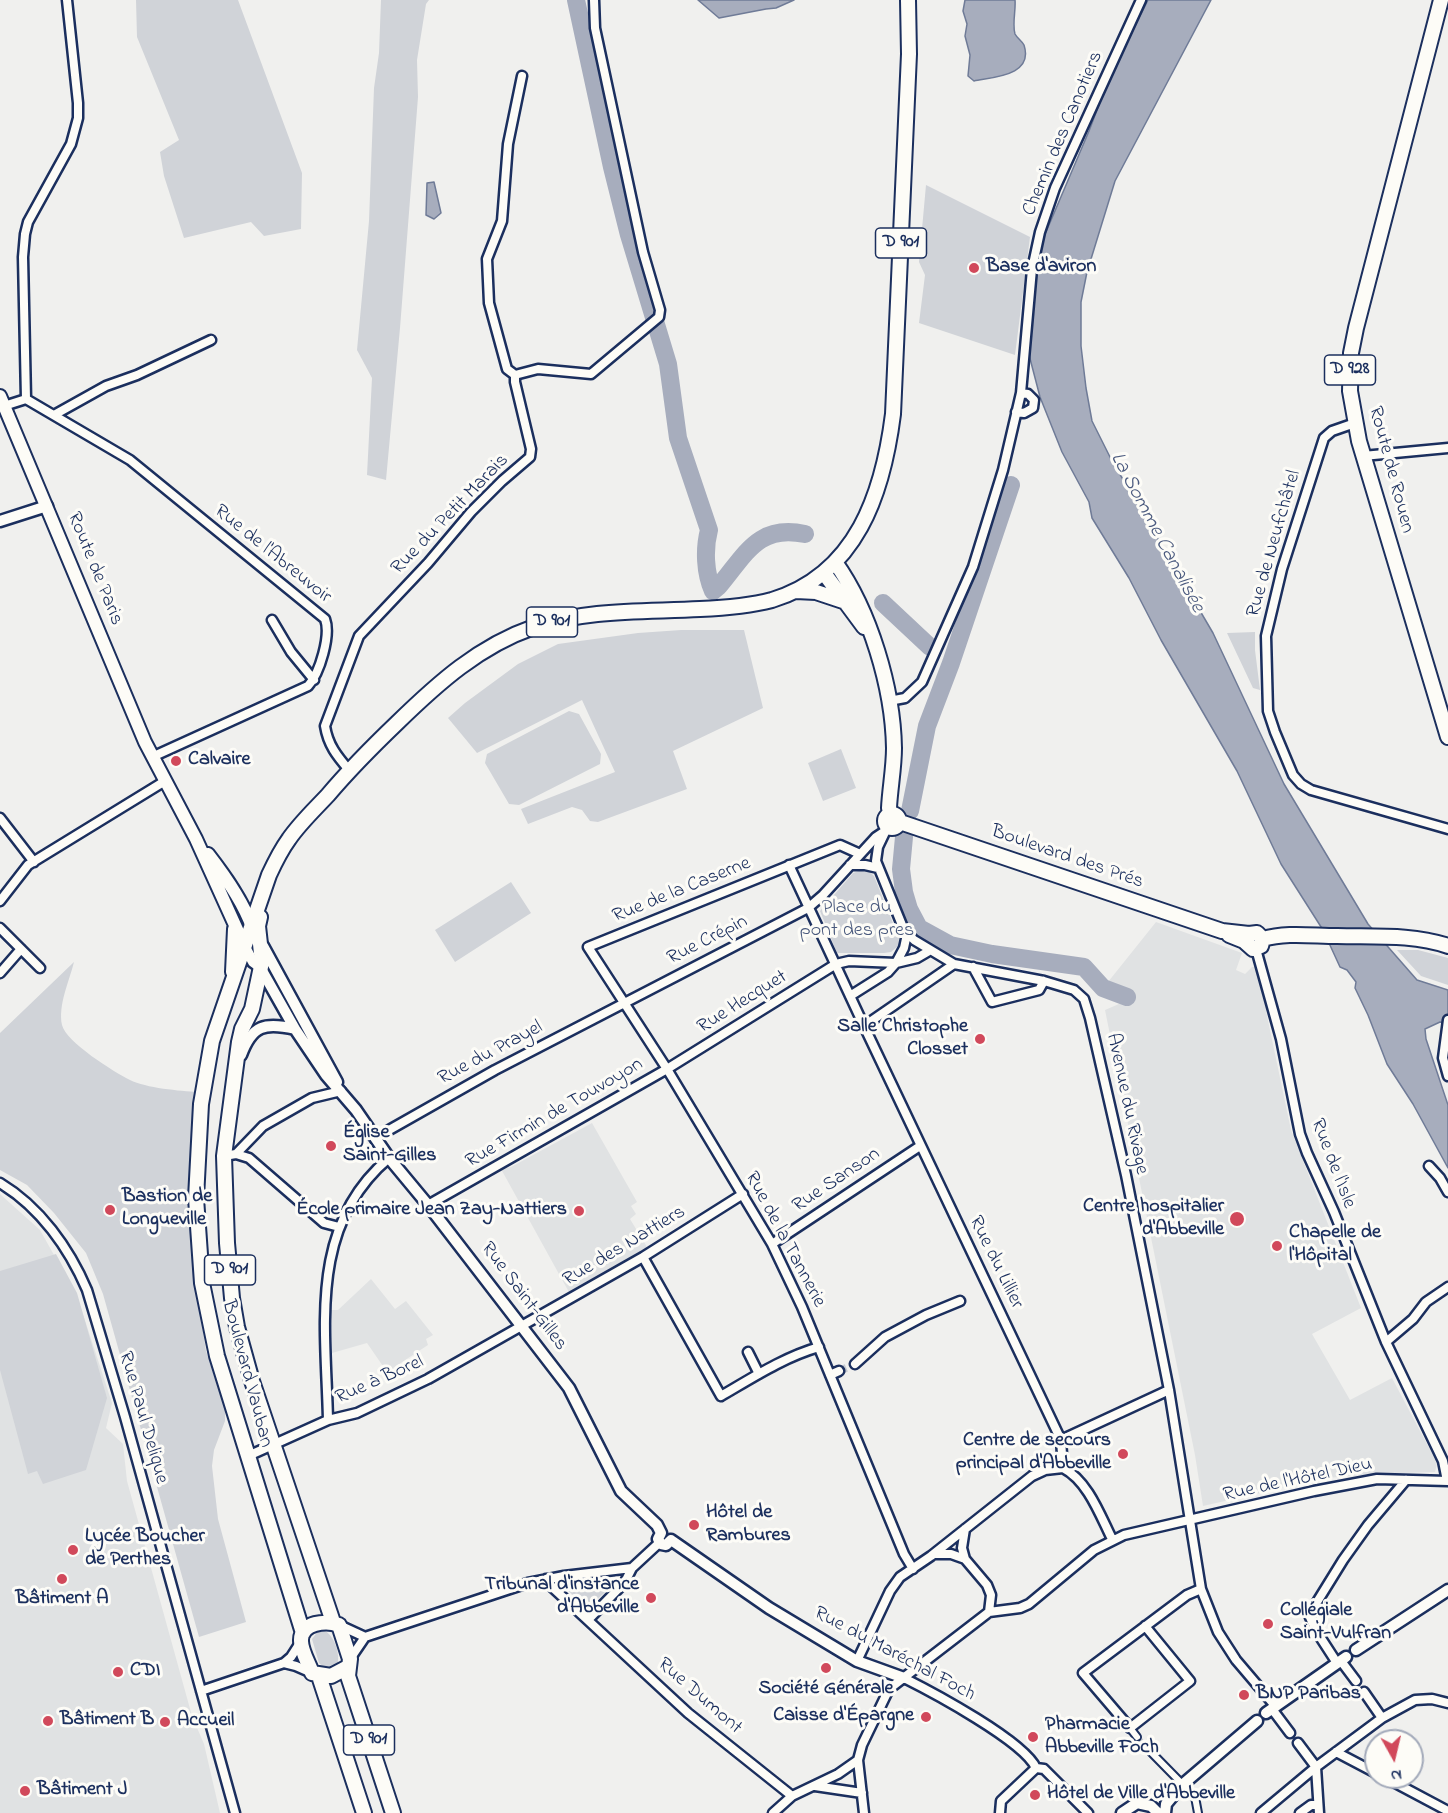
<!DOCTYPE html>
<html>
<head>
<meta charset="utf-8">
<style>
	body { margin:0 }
	#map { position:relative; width:1448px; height:1813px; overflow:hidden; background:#f0f0ee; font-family:"Indie Flower",sans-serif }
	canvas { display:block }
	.north { position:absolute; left:1364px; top:1729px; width:60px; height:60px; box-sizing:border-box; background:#fdfcf7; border:2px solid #a3aaba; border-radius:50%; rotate:172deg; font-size:16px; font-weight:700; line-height:24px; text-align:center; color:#1b2f5e }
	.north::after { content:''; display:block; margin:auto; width:21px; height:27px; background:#d1495b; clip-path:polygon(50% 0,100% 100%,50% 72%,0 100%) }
</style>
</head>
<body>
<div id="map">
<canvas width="1448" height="1813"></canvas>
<div class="north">N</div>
</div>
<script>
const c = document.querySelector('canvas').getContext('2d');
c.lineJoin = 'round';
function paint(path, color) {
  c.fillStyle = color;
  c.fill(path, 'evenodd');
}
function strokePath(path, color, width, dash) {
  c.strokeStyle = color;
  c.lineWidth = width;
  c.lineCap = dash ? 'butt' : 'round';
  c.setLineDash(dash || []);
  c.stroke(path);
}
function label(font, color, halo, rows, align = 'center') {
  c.font = font + ' "Indie Flower",sans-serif';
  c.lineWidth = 6;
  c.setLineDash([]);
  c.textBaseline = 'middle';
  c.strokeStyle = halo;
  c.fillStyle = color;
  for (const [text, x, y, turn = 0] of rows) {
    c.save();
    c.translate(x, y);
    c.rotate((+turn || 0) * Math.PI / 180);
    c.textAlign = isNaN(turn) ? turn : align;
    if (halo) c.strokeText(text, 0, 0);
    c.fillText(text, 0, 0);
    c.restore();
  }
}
const built = new Path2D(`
	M1156,922L1242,953L1236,970L1245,974L1252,967L1257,966L1266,998V1011L1291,1130L1361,1308L1312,1334L1350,1400L1392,1378L1437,1463L1435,1472L1373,1474L1327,1478L1203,1506L1195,1455L1105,1010L1128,1000L1129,995L1108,982Z
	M592,1123L637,1202L631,1206L636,1214L630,1219L647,1247L570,1294L501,1169L511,1167Z
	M0,1194L40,1230L77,1296L112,1403L106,1428L123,1444L127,1481L192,1716L204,1744L220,1813H0Z
	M371,1279L395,1309L406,1301L433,1335L426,1339L428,1345L387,1372L367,1343L332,1353L331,1310H338Z`);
const green = new Path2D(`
	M136,0H238L302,173L301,229L264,236L251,222L184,238L164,176L160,152L179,140L137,37Z
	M381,0H429L426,4L417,60L418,97L400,328L386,480L367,475L372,378L357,350L369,221L374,88L379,53Z
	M926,185L1030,237L1015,355L919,323L925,275L919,262Z
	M681,630H744L763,708L673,751L687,789L598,822L590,821L582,810L572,807L528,824L521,809L615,772L582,700L477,753L448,718L465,703L518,664L558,644L638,633Z
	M1255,632V650L1260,690L1253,688L1227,633Z
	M569,711L579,714L601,754L600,764L519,805L509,804L485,763L487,754Z
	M841,749L856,788L823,801L808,763Z
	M862,870L869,871L874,876L899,938L898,946L891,952L884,953H837L820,911L853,873Z
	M511,882L531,913L455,962L435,930Z
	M1397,950H1418L1448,958V985L1421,976Z
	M74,962C69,982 58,1005 62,1025C66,1042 114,1072 130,1080C146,1088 180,1091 198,1092L190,1195L194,1272L206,1351L225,1410V1421L214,1450L212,1466L218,1519L246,1622L199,1637L103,1294L86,1253L54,1213L27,1185L0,1170V1033Z
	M56,1254L77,1293L107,1398L86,1470L43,1484L37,1471L28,1474L0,1370V1271Z
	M614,1579L616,1582L589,1607H584L567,1589L568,1585Z
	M319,1630H324C335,1636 342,1657 336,1668L327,1670L319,1663L312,1639Z`);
const water = new Path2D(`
	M698,0H794L776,8L766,9L719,18Z
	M965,0H1015C1016,10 1012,24 1015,34C1017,38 1022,41 1024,45C1034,76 993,77 974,81L968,76L970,55L965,36L967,24L963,11Z
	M1148,0H1211L1115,181L1087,272L1081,302V346L1086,388L1092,421L1111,459L1213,633L1284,784L1368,924L1417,980L1448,990V1023L1440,1022L1425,1029L1426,1039L1448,1105V1168L1413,1104L1387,1064L1368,1015L1355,988L1356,982L1347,970L1340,967L1323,930L1281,864L1237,771L1161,640L1129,578L1092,518L1089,502L1062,452L1040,397L1027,347L1038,256L1043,239L1089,131L1108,81Z
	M434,182L441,213L434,219L426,215L427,183Z`);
const river = new Path2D(`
	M576,0L612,167L629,235L668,364L678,438L709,530C704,549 705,573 713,591L719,586C746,554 758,524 805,534
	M883,603L930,647
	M910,811L927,726L951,663L1011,485
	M904,837L901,869L904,892L909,909L919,928L950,945L992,954L1084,967L1103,988L1127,997`);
const pedestrianTunnel = new Path2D(`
	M1137,1737L1146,1747`);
const minorTunnel = new Path2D(`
	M839,1371L855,1364`);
const pedestrian = new Path2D(`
	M1130,1728L1137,1737
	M1146,1747L1195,1797L1198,1813`);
const minor = new Path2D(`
	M515,375L538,369L591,374L659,317L660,310L643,252L595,28L594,0
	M515,375L507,369L489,303L487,259L502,221L508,144L522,76
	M26,399L130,460L325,619C331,635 320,673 308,686L152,757
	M4,406L26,399L23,257L25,234L28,222L71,144L78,118V103L67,0
	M1016,412L1024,413L1033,408L1034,400L1028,394L1021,393
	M54,415L106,386L137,375L211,340
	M1355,423L1332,431L1324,438L1282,569L1266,636L1268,711L1275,732L1293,775L1301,784L1311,790L1448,829
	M1363,456L1448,448
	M272,620L291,652L314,680
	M889,701L905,698L922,682L973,567L1003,470L1021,393L1032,269L1040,232L1055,188L1141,0
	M349,770C337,756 328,745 325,726L359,636L428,563L471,512L502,481L530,457L531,449L515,382V375
	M0,818L34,862
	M888,826L878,847L876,861L904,930L914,940L954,964L1044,981L1074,990L1084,999L1090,1018L1126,1175L1169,1390L1201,1589L1218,1632L1236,1660L1276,1707
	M860,854L840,845L588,947L667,1069L772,1244L802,1307L904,1554L913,1569
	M789,865L864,1026L1061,1440L1063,1468C1088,1481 1100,1515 1112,1539
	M850,865H865L878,868
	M0,901L28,865L165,781
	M0,928L40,968
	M1256,949L1281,1039L1300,1134L1307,1153L1334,1212L1386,1342L1443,1461L1447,1481
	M973,967L992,1002L1039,990L1044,981
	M0,973L21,949
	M850,996L888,972L896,963L917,958L929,951
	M1448,1020L1443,1058L1448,1076
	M864,1026L954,964
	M375,1138L495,1070L808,908L823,895L876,837L885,831
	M236,1154L249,1158L324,1223L339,1227
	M224,1156L236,1154L263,1126L312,1098L341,1091
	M1429,1166L1440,1178L1448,1192
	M0,1183C40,1207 69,1248 87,1290L125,1417L235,1813
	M428,1205L667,1069L836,964L849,961L896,963L904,948L907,934
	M772,1244L920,1146
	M643,1257L721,1396C752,1378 784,1357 819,1347
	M1386,1342L1413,1319L1426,1302L1448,1287
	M748,1352L759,1374
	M855,1364L885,1337L926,1315L960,1301
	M830,1375L839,1371
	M328,1420C326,1327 308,1226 389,1158
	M1061,1440L1169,1390
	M248,1456L328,1420L357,1413L428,1379L643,1257L743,1194
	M965,1529L962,1548L965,1559L987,1585L991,1595L989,1612
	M934,1554H951L965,1559
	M546,1579L552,1587L688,1713L792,1796
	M588,1620L625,1582L632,1568
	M339,1625L365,1637
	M1145,1626L1190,1681L1130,1728L1083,1673L1187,1595L1201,1589
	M350,1659L365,1637L528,1583L564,1576L632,1568L659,1543
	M857,1661L890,1591L900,1577L931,1556L1032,1476L1045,1470L1063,1468
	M1341,1661L1356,1681
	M284,1663L296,1666L312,1673
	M1337,1663L1315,1629L1309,1615L1343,1560L1368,1525L1406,1480
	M904,1678C932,1692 1024,1741 1036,1768L1044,1769L1088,1813
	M201,1691L284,1663L291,1657L300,1643
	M1364,1692L1382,1718
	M1272,1709L1290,1733
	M1298,1743L1316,1767
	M1336,1752L1376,1773
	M1316,1767L1319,1813
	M1384,1777L1448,1811
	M815,1786L862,1793
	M773,1813L792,1796L838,1774L858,1760
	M864,1813L858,1760L862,1745L889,1689L989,1612L1020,1608L1029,1604L1094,1550L1124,1535L1314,1491L1377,1479L1448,1481
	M1000,1813L1001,1801L1036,1768
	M1261,1813L1316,1767L1382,1718L1415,1700L1432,1699L1448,1703
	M1300,1813L1311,1805H1318`);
const tertiary = new Path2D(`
	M0,521L47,506
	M244,945L253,962L260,967L295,1029L326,1075L356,1110L389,1158L428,1205L569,1388L621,1491L657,1525L661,1533
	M263,946L337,1082
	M241,1055C252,1025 265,1022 295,1029
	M661,1533L658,1539L661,1544L666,1545L671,1540
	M671,1540L769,1608L857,1661L904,1678
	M1356,1650L1448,1590
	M1266,1713L1346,1657
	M1122,1813L1137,1803L1151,1806L1158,1813
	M1165,1813L1166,1804L1182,1785L1257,1721`);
const secondary = new Path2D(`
	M0,396L145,742L196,839L244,945
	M208,854C225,876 243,901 252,927
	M232,972L234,929`);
const primary = new Path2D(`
	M1441,0L1356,328L1351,353L1350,391L1359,441L1448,737
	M835,562C870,611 893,688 894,748C894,768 890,788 889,808L891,814
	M824,573L864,627
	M796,591L816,592L843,601
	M885 821a7 7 0 1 1 14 0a7 7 0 1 1-14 0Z
	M900,822L1222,931L1249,934L1257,933L1263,939
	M260,917L258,926L262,962L252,1009L242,1029L239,1042L224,1156L227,1243L232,1298L237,1327L252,1381L333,1622
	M1229,935L1244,941L1253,949L1261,946L1263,939
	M1263,939C1286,932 1313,936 1337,936C1374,937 1413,934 1448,946
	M303,1633L217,1356L202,1283L196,1198L201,1104L212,1041L269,875C275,862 281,850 289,839C300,823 315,809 328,795C350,769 373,746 397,723C438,683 479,646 534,627C587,609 644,612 700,609C724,608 749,606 772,600C857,574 883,493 893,414L909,54L908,0
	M348,1667L331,1676L312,1673C309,1664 301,1651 301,1641C300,1622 327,1620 339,1625L350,1659L348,1676L393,1813
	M319,1676L364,1813`);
const markers = [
	[974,268,6,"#d1495b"],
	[176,761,6,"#d1495b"],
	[980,1039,6,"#d1495b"],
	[331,1146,6,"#d1495b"],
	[110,1210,6,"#d1495b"],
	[579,1211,6,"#d1495b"],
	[1237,1219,8,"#d1495b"],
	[1277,1246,6,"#d1495b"],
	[1123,1454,6,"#d1495b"],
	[694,1525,6,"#d1495b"],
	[73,1550,6,"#d1495b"],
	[62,1579,6,"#d1495b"],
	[651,1598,6,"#d1495b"],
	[1268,1624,6,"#d1495b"],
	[826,1668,6,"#d1495b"],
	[118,1672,6,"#d1495b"],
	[1244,1695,6,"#d1495b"],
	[926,1717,6,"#d1495b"],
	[48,1721,6,"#d1495b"],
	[165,1722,6,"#d1495b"],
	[1033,1737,6,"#d1495b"],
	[25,1791,6,"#d1495b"],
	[1035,1795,6,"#d1495b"]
];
const shields = [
	[901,243,51],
	[1350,370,51],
	[552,622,51],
	[230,1270,51],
	[369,1740,51]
];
const shieldNames = [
	["D 901",901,243],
	["D 928",1350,370],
	["D 901",552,622],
	["D 901",230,1270],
	["D 901",369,1740]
];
const streetNames = [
	["Chemin des Canotiers",1064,134,-67],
	["Route de Rouen",1390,470,75],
	["Rue du Petit Marais",451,515,-46],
	["Rue de Neufchâtel",1275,544,-74],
	["Rue de l'Abreuvoir",272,555,39],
	["Route de Paris",94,569,68],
	["Boulevard des Prés",1067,858,19],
	["Rue de la Caserne",682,891,-22],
	["Rue Crépin",708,941,-27],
	["Rue Hecquet",743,1003,-32],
	["Rue du Prayel",491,1054,-28],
	["Avenue du Rivage",1126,1104,78],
	["Rue Firmin de Touvoyon",555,1114,-30],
	["Rue de l'Isle",1332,1164,69],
	["Rue Sanson",837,1181,-34],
	["Rue de la Tannerie",784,1240,62],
	["Rue des Nattiers",625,1247,-31],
	["Rue du Lillier",995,1263,64],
	["Rue Saint-Gilles",523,1297,53],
	["Boulevard Vauban",246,1374,75],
	["Rue à Borel",380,1381,-24],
	["Rue Paul Delique",142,1418,74],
	["Rue de l'Hôtel Dieu",1298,1481,-12],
	["Rue du Maréchal Foch",894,1655,28],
	["Rue Dumont",699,1697,41]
];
const poiNames = [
	["Base d'aviron",986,268],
	["Calvaire",188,761],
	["Salle Christophe",968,1028,"right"],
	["Closset",968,1051,"right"],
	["Église",343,1134],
	["Saint-Gilles",343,1157],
	["Bastion de",122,1198],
	["Longueville",122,1221],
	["Centre hospitalier",1224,1208,"right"],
	["d'Abbeville",1224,1231,"right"],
	["École primaire Jean Zay-Nattiers",567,1211,"right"],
	["Chapelle de",1289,1234],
	["l'Hôpital",1289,1257],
	["Centre de secours",1111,1442,"right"],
	["principal d'Abbeville",1111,1465,"right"],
	["Hôtel de",706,1514],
	["Rambures",706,1537],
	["Lycée Boucher",85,1538],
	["de Perthes",85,1561],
	["Tribunal d'instance",639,1586,"right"],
	["d'Abbeville",639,1609,"right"],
	["Bâtiment A",62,1600,"center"],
	["Collégiale",1280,1612],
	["Saint-Vulfran",1280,1635],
	["CDI",130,1672],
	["Société Générale",826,1690,"center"],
	["BNP Paribas",1256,1695],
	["Caisse d'Épargne",914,1717,"right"],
	["Bâtiment B",60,1721],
	["Accueil",177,1722],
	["Pharmacie",1045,1726],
	["Abbeville Foch",1045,1749],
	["Bâtiment J",37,1791],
	["Hôtel de Ville d'Abbeville",1047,1795]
];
const parkNames = [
	["Place du",857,909],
	["pont des pres",857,932]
];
const waterNames = [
	["La Somme Canalisée",1156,533,62]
];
paint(built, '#e0e2e3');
paint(green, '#d0d3d8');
paint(water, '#a7adbd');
strokePath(water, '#6f7b97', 1.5);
strokePath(river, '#a7adbd', 18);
strokePath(pedestrianTunnel, '#c5c9d1', 6, [6, 3]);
strokePath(minorTunnel, '#c5c9d1', 8, [8, 4]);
strokePath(pedestrian, '#1b2f5e', 10);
strokePath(minor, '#1b2f5e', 13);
strokePath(tertiary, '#1b2f5e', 15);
strokePath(secondary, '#1b2f5e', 16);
strokePath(primary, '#1b2f5e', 18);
strokePath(pedestrian, '#fdfcf7', 6);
strokePath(minor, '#fdfcf7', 8);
strokePath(tertiary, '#fdfcf7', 10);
strokePath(secondary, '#fdfcf7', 12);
strokePath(primary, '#fdfcf7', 14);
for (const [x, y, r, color] of markers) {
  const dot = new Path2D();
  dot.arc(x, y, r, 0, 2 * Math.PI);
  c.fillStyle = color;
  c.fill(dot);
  strokePath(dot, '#fdfcf7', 2);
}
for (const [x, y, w] of shields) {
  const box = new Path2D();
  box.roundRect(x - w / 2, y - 15, w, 30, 4.5);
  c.fillStyle = '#fdfcf7';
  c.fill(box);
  strokePath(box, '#1b2f5e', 1.5);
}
label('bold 18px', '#1b2f5e', null, shieldNames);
label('20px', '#1b2f5e', '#fdfcf7', streetNames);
label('bold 20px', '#1b2f5e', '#fdfcf7', poiNames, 'left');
label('20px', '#48587c', '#fdfcf7', parkNames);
label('italic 21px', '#4c5b7f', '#fdfcf7', waterNames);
</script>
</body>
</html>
